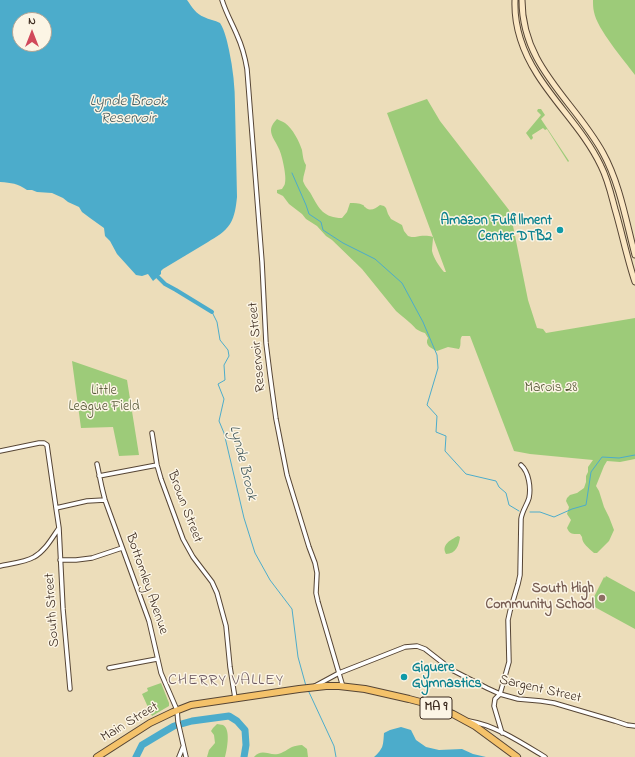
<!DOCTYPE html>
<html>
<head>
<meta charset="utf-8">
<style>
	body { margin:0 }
	#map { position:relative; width:635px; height:757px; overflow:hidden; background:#ecddba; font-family:"Indie Flower",sans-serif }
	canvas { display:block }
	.north { position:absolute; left:12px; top:12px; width:40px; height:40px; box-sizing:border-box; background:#fcf5e5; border:1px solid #afa495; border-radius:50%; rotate:0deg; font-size:11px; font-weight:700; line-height:16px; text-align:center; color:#3b2a1e }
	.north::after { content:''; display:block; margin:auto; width:14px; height:18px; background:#d1495b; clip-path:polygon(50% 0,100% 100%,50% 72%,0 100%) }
</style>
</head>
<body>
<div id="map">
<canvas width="635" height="757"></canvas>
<div class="north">N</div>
</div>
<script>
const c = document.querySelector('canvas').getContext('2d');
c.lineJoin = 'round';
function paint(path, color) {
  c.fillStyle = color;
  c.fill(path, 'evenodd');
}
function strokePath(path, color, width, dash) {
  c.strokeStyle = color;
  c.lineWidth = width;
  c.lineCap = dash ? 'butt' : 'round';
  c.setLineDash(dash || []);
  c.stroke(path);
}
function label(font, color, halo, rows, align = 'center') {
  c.font = font + ' "Indie Flower",sans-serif';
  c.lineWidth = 3;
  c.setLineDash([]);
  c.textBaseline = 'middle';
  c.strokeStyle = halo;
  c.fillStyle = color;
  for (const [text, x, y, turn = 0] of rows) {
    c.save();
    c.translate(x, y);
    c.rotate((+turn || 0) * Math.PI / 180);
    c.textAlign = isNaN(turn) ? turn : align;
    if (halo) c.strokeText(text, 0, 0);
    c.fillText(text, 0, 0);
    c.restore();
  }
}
const green = new Path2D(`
	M593,0H635V75C624,60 597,29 594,12C593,8 593,4 593,0Z
	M427,99L440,121L509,210L511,216L528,300L537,328L543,329L546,333L635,318V459L620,462L607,461L604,466L596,486L599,491L604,507L609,517L614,530L609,541L597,553H594C589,548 582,544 582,537L580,534C573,534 570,535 567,528L571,520L567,514L569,507L566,501L567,498L570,495L577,493L584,488L586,482V476L588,472V467L593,460L530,454L514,451L470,336H462C459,340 462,344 459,349L448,347L437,351C432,349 424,345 428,338L425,333C415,330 416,328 409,322C405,318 400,315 396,311L362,269L332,240L326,236L317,226L306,219L302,214L289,204L283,196L277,193V190L282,189C283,187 285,185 285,183C287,177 282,155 279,149C274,137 265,131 277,119C279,120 283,122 285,123C293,129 299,141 302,150C303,156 303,160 306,165C306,170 303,175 303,181C305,187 309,190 311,194C319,209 324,218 342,218L347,212L350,203C354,203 359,203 363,205C364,205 364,207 365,207C370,212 375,209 380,205L384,206L386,208L388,214L391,219L402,225L404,231L408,236C410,237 413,237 415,237C421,236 426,235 433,237C433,241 432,246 432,251C434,259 439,266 444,272H446L387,113Z
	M538,109H541L545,115L541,119L569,161L568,162L547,129L545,130L543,128L532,135L533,138L531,140L526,133L541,115L537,111Z
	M72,361L127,380L139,455L119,456L113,427L81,428Z
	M458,536L460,537C459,545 456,554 446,554C441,545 450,540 458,536Z
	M606,576L635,592V629L591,605L592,603H591L604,577L605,578Z
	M161,683L169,703V706L152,716L142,694L148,691L147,688Z
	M217,724C217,724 223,725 223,725C231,729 227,750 225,757H207L209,750L215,743L214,735L211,731L213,728Z
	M302,745L307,749L308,757H254C262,748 269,756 278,754C283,753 288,749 292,747C295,746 298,745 302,745Z`);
const water = new Path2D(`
	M0,0H187C192,7 196,14 204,17C209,20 215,20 220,23C225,31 227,41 229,50C233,69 235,87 235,106L237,197C236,206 235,216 230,224C225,232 216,237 208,242C193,251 178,260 163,269L161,271V274L153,281L148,274L142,276L136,275L117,254L110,241L105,236L104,228L90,218L82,212L79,207L68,202L63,198L52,193L37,192L32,190H27C17,183 12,183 0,182ZM20,20H44V44H20Z
	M401,727L411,730L416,740L426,747L439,750L462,749L473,754L486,757H374C384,748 383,745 384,733L390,730Z`);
const stream = new Path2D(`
	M292,173L306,205L309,214L321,222L323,230L343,243L375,259L402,283L423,322L437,355L438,368L427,405L437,416L436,432L446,436L445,451L466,474L496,481L499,487L506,493L509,505L519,511
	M212,312L217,322L220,340L228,350L229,356L224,365L225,380L218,384L224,399L219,421L224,433L244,518L255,553L270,580L292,609L298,657L306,686
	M530,512H540L554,517L572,509L586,505L591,472L602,457L619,458L635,455
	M308,690L334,746L336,757`);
const canal = new Path2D(`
	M158,277L165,284L176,290L212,312`);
const river = new Path2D(`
	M136,757L142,745L162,733L174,726L192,721L229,716L237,721L245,730L246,745L244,757`);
const street = new Path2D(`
	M222,0C226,13 232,23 237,35C242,46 245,57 247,69L262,262L266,343L270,375L276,419L287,475L309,547L315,563L317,573L316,593L318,602L343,687
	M152,433L157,465L161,479L183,539L193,557L212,582L217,593L226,626L230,667L235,698
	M0,451L39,443H44L47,445L56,508
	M97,464L102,488L105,500L149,621L161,673L177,710L178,722L186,757
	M99,476L157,465
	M59,528L63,609L70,689
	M60,560H76L92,558L122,548
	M0,566C9,564 26,562 34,557C45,551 52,538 59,528L56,508L87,501L105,500
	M109,668L157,659
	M315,686L339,673L367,662L405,647L417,646L425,649L452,670L487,688L500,694L518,699L541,701L554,703L615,721L627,725L635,726
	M469,721C495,725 522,743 545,757
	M502,733L494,706L495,699L500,694L509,662L508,620L510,611L518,584L520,575L521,519C522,511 527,505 529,498C531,488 529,472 521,465
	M179,757L183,747`);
const secondary = new Path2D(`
	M515,0C514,26 523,52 537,74C557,106 585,132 601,166C608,180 611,194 615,209C622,233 627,258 635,282
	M522,0C522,67 574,100 603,153C620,184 626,221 635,255`);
const highway = new Path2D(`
	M97,757L150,723L173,712L191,705L299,689L326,686H339L365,689L409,699L428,704L453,714L475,726L517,757`);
const markers = [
	[560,230,4,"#0f9aa8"],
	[602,598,4,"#8d6e63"],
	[404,677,4,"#0f9aa8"]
];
const shields = [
	[436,708,32]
];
const shieldNames = [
	["MA 9",436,708]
];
const cultureNames = [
	["Amazon Fulfillment",552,222],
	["Center DTB2",552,238],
	["Giguere",412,669,"left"],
	["Gymnastics",412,685,"left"]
];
const streetNames = [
	["Reservoir Street",258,347,-95],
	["Brown Street",184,507,69],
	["Bottomley Avenue",146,584,71],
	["South Street",53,610,-94],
	["Sargent Street",540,690,13],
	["Main Street",130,723,-31]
];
const parkNames = [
	["Marois 28",551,389],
	["Little",104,392],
	["League Field",104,408]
];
const educationNames = [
	["South High",594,590],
	["Community School",594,606]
];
const waterNames = [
	["Lynde Brook",128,103],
	["Reservoir",128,120],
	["Lynde Brook",242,463,76]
];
const quarterNames = [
	["CHERRY VALLEY",226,681]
];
paint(green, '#9dcb79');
paint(water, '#4caccb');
strokePath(stream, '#4caccb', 1);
strokePath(canal, '#4caccb', 4);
strokePath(river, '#4caccb', 7);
strokePath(street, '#564535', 5.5);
strokePath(secondary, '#564535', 7);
strokePath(highway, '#564535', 8);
strokePath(street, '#fff', 3.5);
strokePath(secondary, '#fbe7c3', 5);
strokePath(highway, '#f4c26a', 6);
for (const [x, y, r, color] of markers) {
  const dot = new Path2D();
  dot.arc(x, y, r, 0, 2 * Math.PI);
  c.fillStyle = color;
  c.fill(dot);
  strokePath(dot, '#fcf5e5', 1.5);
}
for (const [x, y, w] of shields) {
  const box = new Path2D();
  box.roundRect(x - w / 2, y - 11, w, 22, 3);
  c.fillStyle = '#fcf5e5';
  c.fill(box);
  strokePath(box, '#3b2a1e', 1);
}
label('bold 13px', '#3b2a1e', null, shieldNames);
label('bold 14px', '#0d838f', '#fcf5e5', cultureNames, 'right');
label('14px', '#3b2a1e', '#fcf5e5', streetNames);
label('14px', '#585a39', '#fcf5e5', parkNames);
label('bold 14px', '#785e54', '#fcf5e5', educationNames, 'right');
label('italic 15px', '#41585b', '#fcf5e5', waterNames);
c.letterSpacing = '1px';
label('16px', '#6c5860', '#fcf5e5', quarterNames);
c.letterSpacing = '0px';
</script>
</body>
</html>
